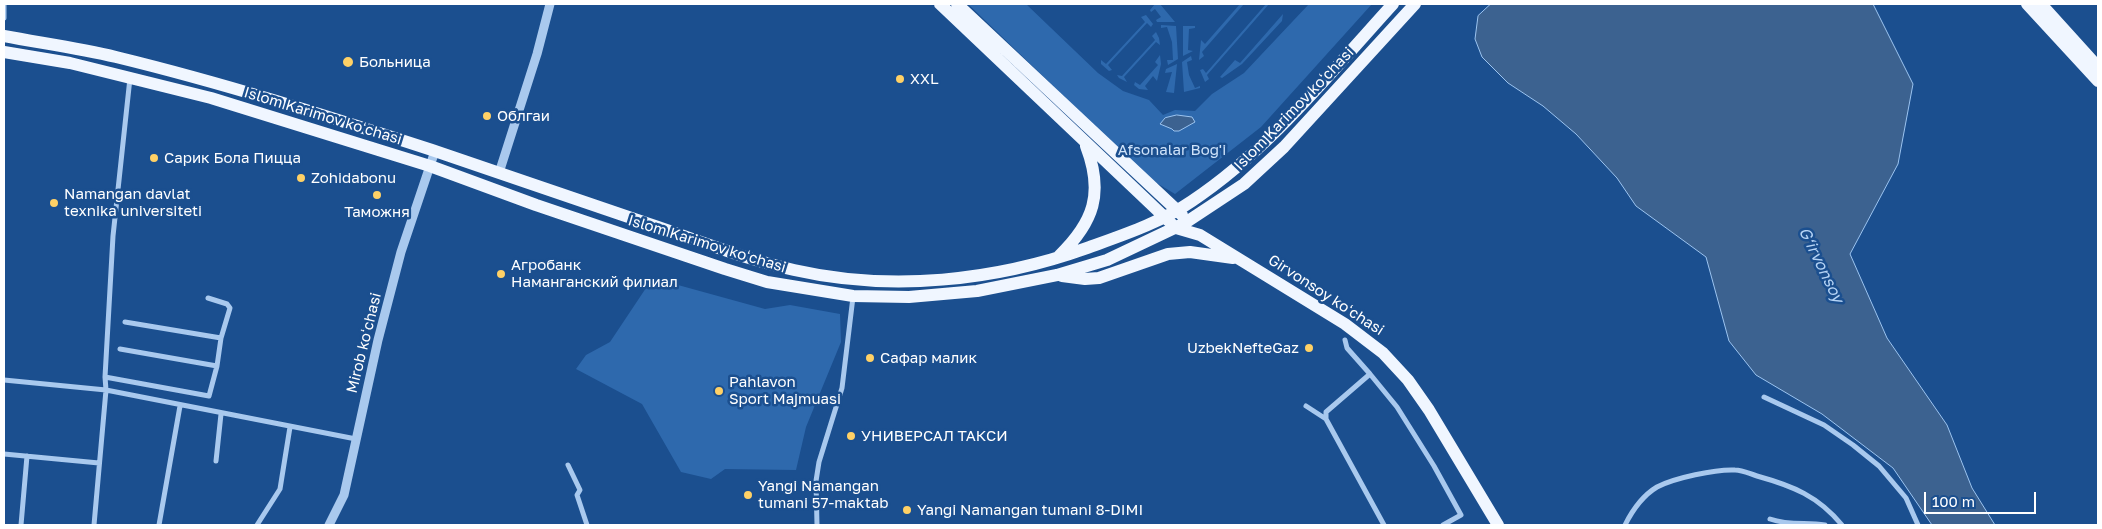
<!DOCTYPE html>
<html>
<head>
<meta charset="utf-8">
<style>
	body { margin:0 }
	#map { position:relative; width:2102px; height:529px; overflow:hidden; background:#1b4f8f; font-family:"Golos Text",sans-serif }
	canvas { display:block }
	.frame { position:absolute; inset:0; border:5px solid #fff; pointer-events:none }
	.scale { position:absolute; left:1924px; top:492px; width:112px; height:22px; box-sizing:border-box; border:2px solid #fff; border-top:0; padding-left:6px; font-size:15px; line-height:18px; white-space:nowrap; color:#fff; -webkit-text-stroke:4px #1b4f8f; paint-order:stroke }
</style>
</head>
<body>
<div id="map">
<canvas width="2102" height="529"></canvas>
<div class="frame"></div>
<div class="scale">100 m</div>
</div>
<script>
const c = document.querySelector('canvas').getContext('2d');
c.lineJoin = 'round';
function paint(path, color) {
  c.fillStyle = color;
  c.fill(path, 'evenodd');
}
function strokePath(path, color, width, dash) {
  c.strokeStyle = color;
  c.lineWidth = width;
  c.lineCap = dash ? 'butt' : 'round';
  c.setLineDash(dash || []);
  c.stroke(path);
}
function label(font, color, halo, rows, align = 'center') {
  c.font = font + ' "Golos Text",sans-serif';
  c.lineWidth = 5;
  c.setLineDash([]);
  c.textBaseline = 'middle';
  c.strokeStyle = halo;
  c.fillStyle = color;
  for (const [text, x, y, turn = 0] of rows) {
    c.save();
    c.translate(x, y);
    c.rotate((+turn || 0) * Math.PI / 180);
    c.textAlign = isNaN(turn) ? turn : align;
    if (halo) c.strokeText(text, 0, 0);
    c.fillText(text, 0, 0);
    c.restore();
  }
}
const green = new Path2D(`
	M968,4H1026L1098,73L1123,91L1149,100L1163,115L1175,110L1195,111L1212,94L1244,73L1309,4H1372L1261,127L1175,194L1150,179Z
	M1155,4H1160L1175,22H1157L1156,20L1161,17L1155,9L1151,12L1150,10Z
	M1240,4H1244L1202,52L1204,56L1199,60L1201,40L1205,44Z
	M1266,4H1269L1207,75L1209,79L1205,82L1200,70L1203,69L1206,73Z
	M1283,14L1282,21L1242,64L1222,78L1220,77L1235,60L1240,63Z
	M1146,15L1153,24L1151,27L1147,23L1108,65L1112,70L1109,71L1101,64V60L1106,64L1145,22L1141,17Z
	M1161,25L1176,26L1178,59L1168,65L1167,60H1173L1172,42L1167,27L1161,28Z
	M1183,26H1195V28L1189,29L1188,50L1193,51L1183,56Z
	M1156,32L1159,38L1160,45L1156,42L1124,77L1127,82L1119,78L1117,75L1122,76L1155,40L1152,36Z
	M1160,55L1161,64L1157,81L1153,76L1145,86L1148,90L1139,89L1134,85L1135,82L1140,85L1158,65L1155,62Z
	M1191,56L1192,60L1187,62L1189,75L1195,88L1200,86V88L1184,92L1182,62Z
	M1177,64L1174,93L1166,92L1172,72L1165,73L1166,69Z
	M678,285L765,309L790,305L840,314L841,342L806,427L796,470L725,469L711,479L681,472L642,404L576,369L586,355L610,342L646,288Z`);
const water = new Path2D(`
	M1491,4H1873L1913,84L1898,164L1850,254L1887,338L1947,425L1972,488L1995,525H1932L1893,468L1822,414L1756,375L1729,341L1706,257L1636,206L1617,178L1576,134L1543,106L1508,83L1482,57L1475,39L1478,16Z
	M1177,115L1192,117L1195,122L1179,131H1174L1172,129L1160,124L1165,118Z`);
const minor = new Path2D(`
	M4,18V4
	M125,322L221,338
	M1345,340L1347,348L1370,374L1326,412V419L1384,525
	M120,349L217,366
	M1370,374L1397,407L1434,466L1461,515L1443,525
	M105,377L209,396L217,366L221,338L230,308L227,304L208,298
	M4,380L106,390L356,439
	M1764,397L1824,425L1853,445L1879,466L1906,498L1918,525
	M1306,406L1326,419
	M4,454L99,463
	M216,461L221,414
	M568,465L580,490L577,495L587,525
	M1770,519C1790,526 1806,522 1825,525
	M21,525L27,456
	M94,525L106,390L105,377L113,236L130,78
	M159,525L180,406
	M257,525L280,489L290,427
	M817,525L816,481L819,462L842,388L853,297
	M1625,525C1632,511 1642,496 1657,487C1674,478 1716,469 1735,470C1743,470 1750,474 1757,476C1793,486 1818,496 1842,525`);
const tertiary = new Path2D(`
	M499,173L537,54L550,4
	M329,525L344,495L378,340L401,252L435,151`);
const primary = new Path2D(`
	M940,4L1176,228L1200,235L1345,324L1383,353L1408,380L1429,410L1498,525
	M957,4L1182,215
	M2027,4L2098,81
	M2041,4L2098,67
	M4,36C41,43 79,48 116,57C223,83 327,116 432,150C504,174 576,199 649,224C697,240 744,259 794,270C891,292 995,281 1087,248C1123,235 1160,223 1192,201C1270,149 1330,73 1393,4
	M4,52L70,63L211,98L430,166L536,205L725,269L767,282L853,296L909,297L977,291L1057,275L1107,260L1185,223L1244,184L1284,147L1415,4
	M1059,256C1094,222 1104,193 1086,146
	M1062,276L1085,279L1099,278L1168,254L1190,252L1233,258`);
const markers = [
	[348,62,6,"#ffd166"],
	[900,79,5,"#ffd166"],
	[487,116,5,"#ffd166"],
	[154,158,5,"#ffd166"],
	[301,178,5,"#ffd166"],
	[377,195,5,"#ffd166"],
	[54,203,5,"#ffd166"],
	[501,274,5,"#ffd166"],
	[1309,348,5,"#ffd166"],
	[870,358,5,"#ffd166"],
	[719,391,5,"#ffd166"],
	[851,436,5,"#ffd166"],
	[748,495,5,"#ffd166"],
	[907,510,5,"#ffd166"]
];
const poiNames = [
	["Больница",359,62],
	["XXL",910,79],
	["Облгаи",497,116],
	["Сарик Бола Пицца",164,158],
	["Zohidabonu",311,178],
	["Namangan davlat",64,194],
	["texnika universiteti",64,211],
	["Таможня",377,212,"center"],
	["Агробанк",511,265],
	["Наманганский филиал",511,282],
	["UzbekNefteGaz",1299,348,"right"],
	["Сафар малик",880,358],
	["Pahlavon",729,382],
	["Sport Majmuasi",729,399],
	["УНИВЕРСАЛ ТАКСИ",861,436],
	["Yangi Namangan",758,486],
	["tumani 57-maktab",758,503],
	["Yangi Namangan tumani 8-DIMI",917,510]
];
const streetNames = [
	["Islom Karimov koʻchasi",1294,109,-46],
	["Islom Karimov koʻchasi",323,116,17],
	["Islom Karimov koʻchasi",707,244,17],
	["Girvonsoy koʻchasi",1326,295,33],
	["Mirob koʻchasi",364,343,-76]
];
const parkNames = [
	["Afsonalar Bog'i",1172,150]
];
const waterNames = [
	["G‘irvonsoy",1821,265,64]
];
paint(green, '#2e69ad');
paint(water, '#3c6290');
strokePath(water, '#9cc4f0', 1);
strokePath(minor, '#a9c9ee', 5);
strokePath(tertiary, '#a9c9ee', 9);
strokePath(primary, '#f0f6ff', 12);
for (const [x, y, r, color] of markers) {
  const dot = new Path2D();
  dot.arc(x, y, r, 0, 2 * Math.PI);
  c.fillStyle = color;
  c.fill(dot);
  strokePath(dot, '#1b4f8f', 2);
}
label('15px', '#fff', '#1b4f8f', poiNames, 'left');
label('15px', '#fff', '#1b4f8f', streetNames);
label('15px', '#cfe3fa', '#1b4f8f', parkNames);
label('italic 16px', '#b5d3f5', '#1b4f8f', waterNames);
</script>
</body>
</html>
